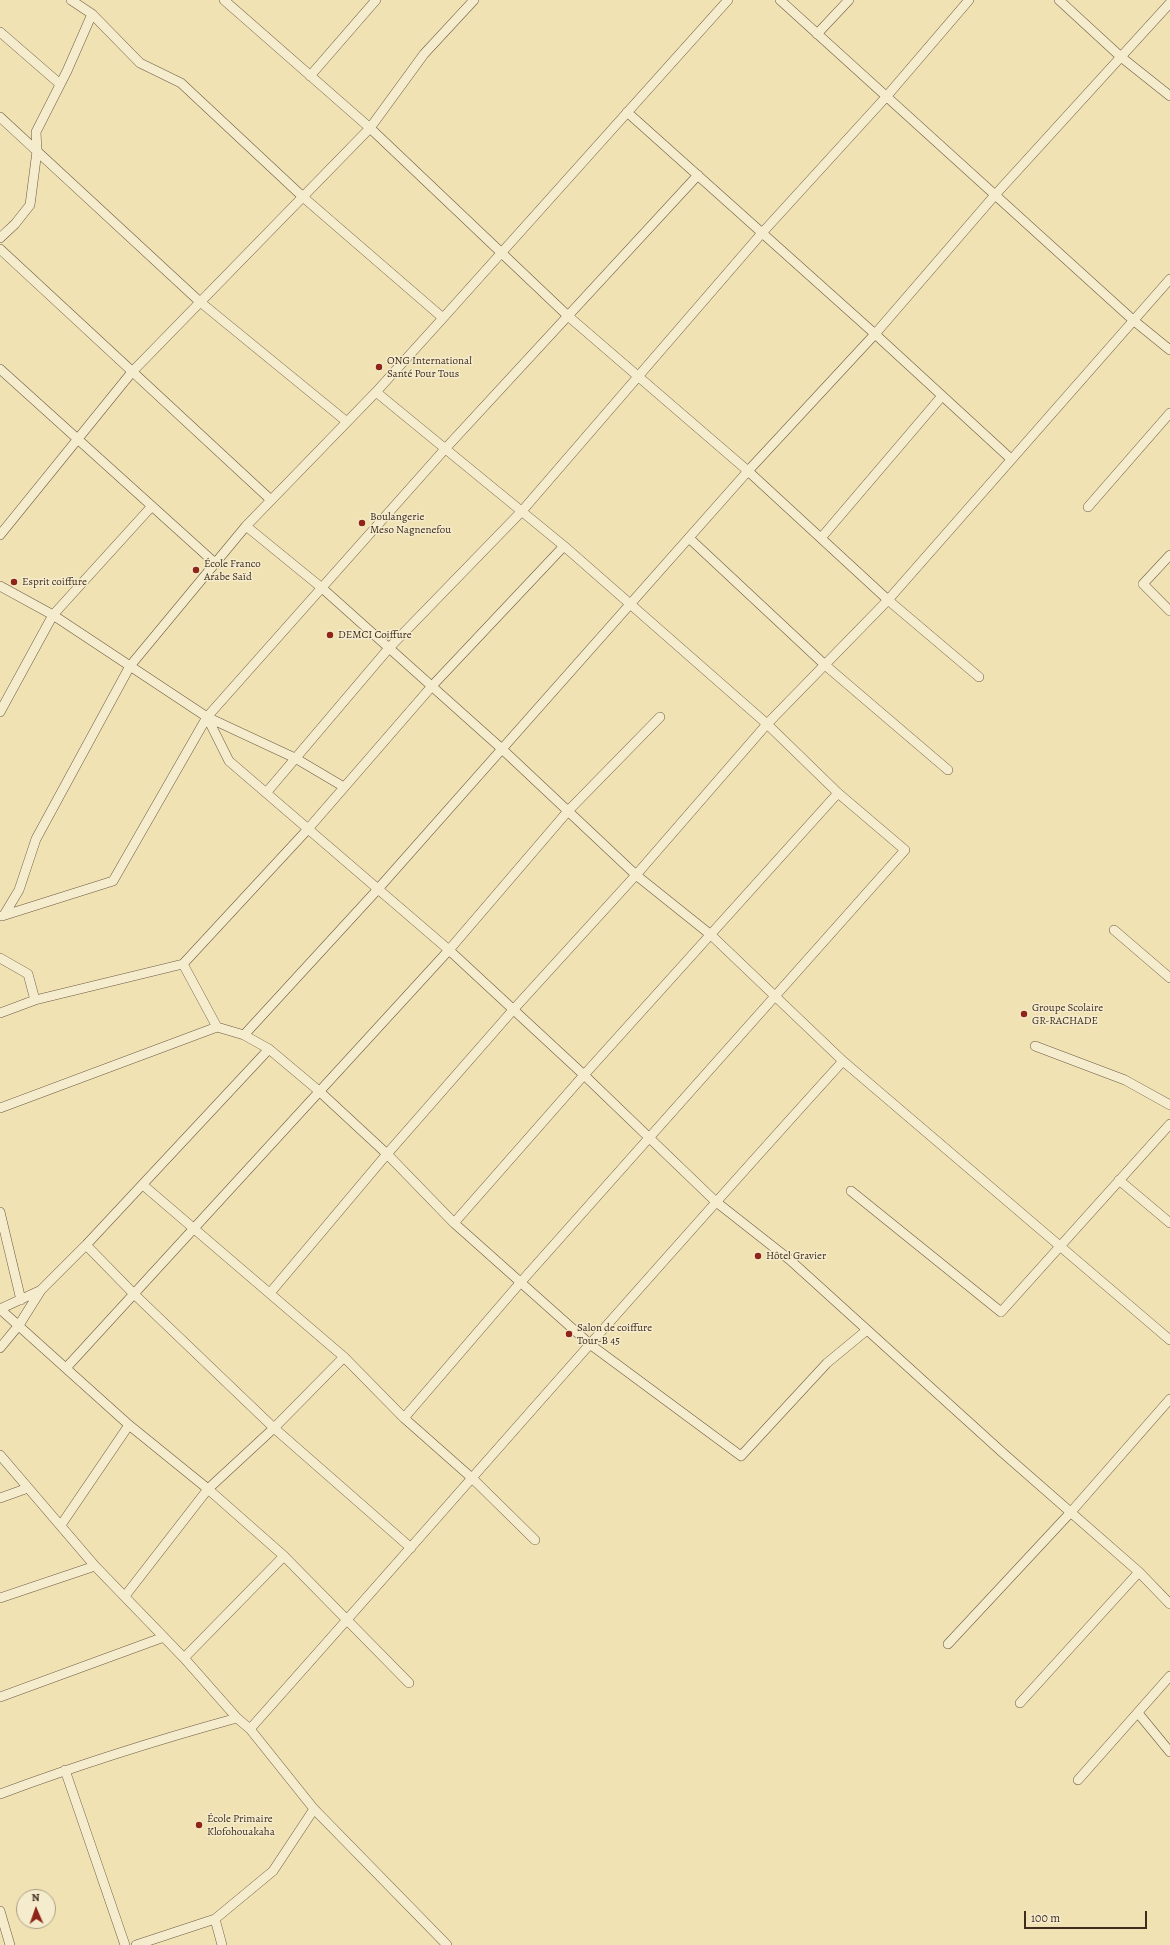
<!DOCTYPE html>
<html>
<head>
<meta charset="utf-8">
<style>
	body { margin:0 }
	#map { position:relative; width:1170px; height:1945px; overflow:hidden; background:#f0e2b2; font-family:Alegreya,serif }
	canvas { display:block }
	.north { position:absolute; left:16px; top:1889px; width:40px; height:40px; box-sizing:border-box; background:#f5eccd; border:1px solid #ac9f87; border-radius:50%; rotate:358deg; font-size:11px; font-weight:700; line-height:16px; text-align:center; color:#3f2c1f }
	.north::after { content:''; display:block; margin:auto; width:14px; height:18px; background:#8f2418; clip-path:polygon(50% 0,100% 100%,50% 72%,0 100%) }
	.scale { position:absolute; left:1024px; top:1911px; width:123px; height:18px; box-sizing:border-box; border:2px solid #3f2c1f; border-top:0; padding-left:5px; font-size:12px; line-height:14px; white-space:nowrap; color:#3f2c1f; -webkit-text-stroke:3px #f5eccd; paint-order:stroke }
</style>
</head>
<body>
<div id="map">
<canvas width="1170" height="1945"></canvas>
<div class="north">N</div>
<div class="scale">100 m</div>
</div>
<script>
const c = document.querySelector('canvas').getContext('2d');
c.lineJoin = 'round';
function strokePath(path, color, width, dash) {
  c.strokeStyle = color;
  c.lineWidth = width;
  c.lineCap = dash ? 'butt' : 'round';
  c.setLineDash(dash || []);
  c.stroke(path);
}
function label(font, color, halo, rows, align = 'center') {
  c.font = font + ' Alegreya,serif';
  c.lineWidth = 3;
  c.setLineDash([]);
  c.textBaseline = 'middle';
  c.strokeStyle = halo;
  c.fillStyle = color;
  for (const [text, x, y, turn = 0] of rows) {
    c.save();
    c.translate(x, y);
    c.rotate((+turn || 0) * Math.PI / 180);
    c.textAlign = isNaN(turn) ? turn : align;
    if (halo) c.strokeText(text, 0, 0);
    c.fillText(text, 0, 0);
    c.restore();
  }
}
const minor = new Path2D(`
	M71,0L92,14L140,63L181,83L303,197L443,318
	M224,0L370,128L568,316L748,471L888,600L979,677
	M780,0L1133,320L1170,350
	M1059,0L1121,57L1170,96
	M0,32L60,84
	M817,34L849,0
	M310,76L376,0
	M627,112L875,334L1011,459
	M0,117L199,301L347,422
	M0,238L15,224L30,205L37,151L36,132L67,71L92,14
	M0,249L271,500
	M0,369L215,563
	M376,392L564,546L767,724L838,793L905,850L520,1283L404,1418
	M1088,507L1170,413
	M246,526L322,588L502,749L636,875L711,935L843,1061L1170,1340
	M0,535L132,372L370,128L424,54L474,0
	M689,538L825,665L948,770
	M821,538L942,396
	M1170,555L1143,584L1170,611
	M0,586L53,615L207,717L295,758L344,787
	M0,712L53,615L152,506
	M207,717L229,761L449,950L584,1075L715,1201L790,1260L1003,1453L1139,1572L1170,1604
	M266,793L389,648L522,511L762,233L886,97L969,0
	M4,915L19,890L36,839L130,666L246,526L376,392L443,318L728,0
	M2,916L113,881L207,717L445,449L698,175
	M1114,930L1170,978
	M0,958L28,974L35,1000
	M183,964L217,1027L244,1035L269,1049L319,1091L387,1154L454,1223L591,1345L741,1456L827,1363L867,1330
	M0,1013L35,1000L183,964L308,829L432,686L564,546
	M244,1035L378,889L748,471L875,334L995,195L1170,3
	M1035,1046L1125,1080L1170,1105
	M0,1108L217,1027
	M1119,1180L1170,1223
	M143,1185L344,1357L404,1418L473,1479L535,1540
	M851,1191L1001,1312L1170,1124
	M0,1212L21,1300
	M454,1223L584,1075L838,793
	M86,1245L134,1294L274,1428L411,1548
	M270,1293L387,1154L513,1010L636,875L767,724L888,600L1170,279
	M0,1309L129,1425L208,1489L284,1556L409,1683
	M0,1309L39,1291
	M0,1348L19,1325L41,1290L86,1245L269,1049
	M66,1368L449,950L568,811L660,717
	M0,1455L95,1566L184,1658L237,1718L250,1729L314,1809L447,1945
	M0,1498L28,1488
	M61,1525L129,1425
	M125,1596L208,1489L274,1428L344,1357
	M0,1598L95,1566
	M948,1644L1071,1512L1170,1399
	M184,1658L284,1556
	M0,1697L164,1637
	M1020,1703L1139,1572
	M1138,1713L1170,1752
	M250,1729C448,1507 643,1281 843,1061
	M65,1770L125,1945
	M1078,1780L1170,1676
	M0,1794C78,1765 157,1740 237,1718
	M0,1911L10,1945
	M215,1919L222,1945
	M136,1945L215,1919L273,1871L314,1809`);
const markers = [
	[379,367,4,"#8f2418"],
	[362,523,4,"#8f2418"],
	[196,570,4,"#8f2418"],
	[14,582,4,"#8f2418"],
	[330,635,4,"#8f2418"],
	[1024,1014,4,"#8f2418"],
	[758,1256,4,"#8f2418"],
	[569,1334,4,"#8f2418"],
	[199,1825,4,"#8f2418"]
];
const poiNames = [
	["ONG International",387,361],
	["Santé Pour Tous",387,374],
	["Boulangerie",370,517],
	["Meso Nagnenefou",370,530],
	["École Franco",204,564],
	["Arabe Saïd",204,577],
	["Esprit coiffure",22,582],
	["DEMCI Coiffure",338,635],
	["Groupe Scolaire",1032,1008],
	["GR-RACHADE",1032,1021],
	["Hôtel Gravier",766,1256],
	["Salon de coiffure",577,1328],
	["Tour-B 45",577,1341],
	["École Primaire",207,1819],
	["Klofohouakaha",207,1832]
];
strokePath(minor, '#6b5a44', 10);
strokePath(minor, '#f5eccd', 9);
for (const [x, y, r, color] of markers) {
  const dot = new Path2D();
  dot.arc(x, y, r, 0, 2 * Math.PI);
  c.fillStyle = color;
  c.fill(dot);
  strokePath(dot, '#f5eccd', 1.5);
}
label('11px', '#3f2c1f', '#f5eccd', poiNames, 'left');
</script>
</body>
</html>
